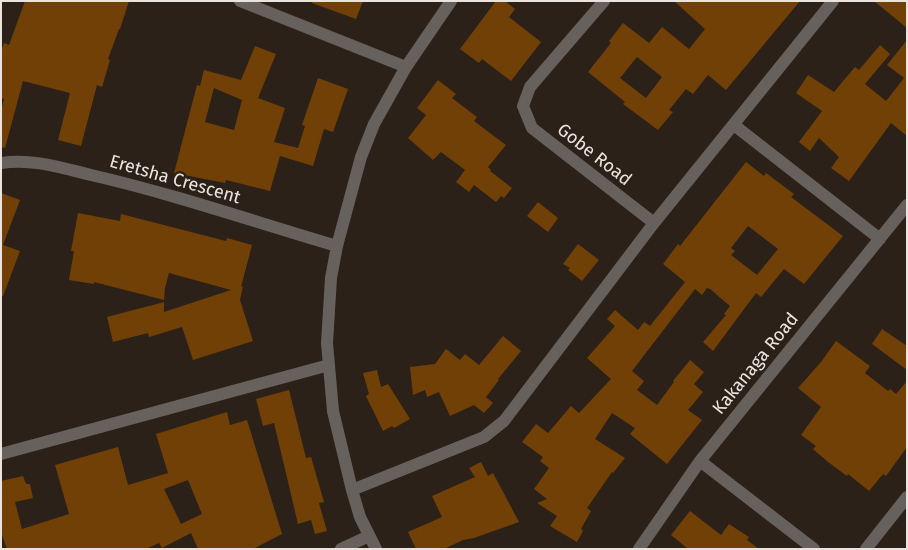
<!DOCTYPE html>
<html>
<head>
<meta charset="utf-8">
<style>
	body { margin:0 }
	#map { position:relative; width:908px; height:550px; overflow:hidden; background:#2c2118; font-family:"Fira Sans",sans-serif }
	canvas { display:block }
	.frame { position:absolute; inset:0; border:2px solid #ebe4de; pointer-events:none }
</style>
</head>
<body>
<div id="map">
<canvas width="908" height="550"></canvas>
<div class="frame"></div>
</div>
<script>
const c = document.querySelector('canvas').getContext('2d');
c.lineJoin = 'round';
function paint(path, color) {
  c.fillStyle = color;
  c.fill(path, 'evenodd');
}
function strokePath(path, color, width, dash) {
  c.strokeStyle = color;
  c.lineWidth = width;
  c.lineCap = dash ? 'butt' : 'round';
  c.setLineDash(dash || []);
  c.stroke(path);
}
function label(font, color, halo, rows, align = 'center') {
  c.font = font + ' "Fira Sans",sans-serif';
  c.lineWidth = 5;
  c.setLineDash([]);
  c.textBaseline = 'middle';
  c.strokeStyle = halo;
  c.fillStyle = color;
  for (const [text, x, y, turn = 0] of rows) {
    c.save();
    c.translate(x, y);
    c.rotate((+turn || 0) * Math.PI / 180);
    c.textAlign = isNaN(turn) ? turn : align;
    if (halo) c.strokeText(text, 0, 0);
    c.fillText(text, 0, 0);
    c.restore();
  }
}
const building = new Path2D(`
	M25,1H129L120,29H119L108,59L110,60L102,87L97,85L81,146L58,140L70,93L23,81L5,148L1,147V110L4,99L1,98V51L4,43L9,45Z
	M313,1H363L356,19L312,3Z
	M496,1H505L515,9L509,17L541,42L511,81L482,59L479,63L460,49Z
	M674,1H800L726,90L708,75L693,94L686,89L669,110L673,112L658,130L623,104L625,102L588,72L611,43L609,41L623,23L649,43L662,27L689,49L705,29ZM637,57L662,77L646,98L620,78Z
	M874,1H907V28Z
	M907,40V136L891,123L849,181L831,168L839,157L819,138L810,151L799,142L822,111L796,93L808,75L834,92L855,67L859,70L880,45L890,54L865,84L886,101L904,78L887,65Z
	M255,46L276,54L258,98L285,108L274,142L298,148L305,126L302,125L318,78L348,89L333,132L324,129L313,166L280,156L270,191L226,180L225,183L174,173L197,85L200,86L204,70L241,80ZM214,88L242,100L234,130L205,122Z
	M438,80L456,94L452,98L477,117L474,121L506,145L488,167L491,170L490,171L512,188L504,198L501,196L496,202L474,185L469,192L456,182L465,170L441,152L433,160L408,138L426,115L417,108Z
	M746,162L764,176L766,173L794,194L791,197L843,236L804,284L784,269L761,297L756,293L713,351L703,342L726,315L724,314L730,306L710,289L707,288L702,295L695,289L632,371L644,381L637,390L657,405L674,382L673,381L690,360L704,372L694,384L703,392L688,410L702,420L667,464L630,434L635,428L612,413L595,439L625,458L613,473L612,472L587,508L591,511L581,529L583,531L577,542L550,526L557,516L537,503L547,499L534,489L549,468L540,461L543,457L522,442L536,424L548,433L571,406L579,413L611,379L587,358L615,326L607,319L615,310L638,330L644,322L650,326L685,282L663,264L678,244L680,246ZM748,226L778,249L757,275L731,255L735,251L731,248Z
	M1,193L20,200L3,245L20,251L3,296H1Z
	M538,202L558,218L548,232L527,216Z
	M78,213L120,221L121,214L226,241L227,238L252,245L241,287L243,286L240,300L253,341L193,360L182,327L149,337L148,333L113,342L107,317L164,302V312L231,290L169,273L165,288L164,300L94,282V284L69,280L74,251H71Z
	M578,244L599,260L582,281L568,270L570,268L563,264Z
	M882,329L907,346V370L872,344Z
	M503,336L521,351L498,379L499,380L486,397L493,403L484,413L474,405L450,416L439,392L427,397L425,390L413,395L410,367L435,364L446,349L460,360L465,354L479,365Z
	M836,341L870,366L865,373L888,391L890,389L896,394L907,381V447L886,476L883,474L869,491L848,474L847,476L828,462L813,449L816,446L801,435L821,407L798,388L821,362Z
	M377,370L381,387L388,384L410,419L394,428L392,426L383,431L366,396L369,394L363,373Z
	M289,390L306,458L311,457L324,502L319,503L327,531L315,534L311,520L298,524L274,423L263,426L256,399Z
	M227,412L230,425L247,420L282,534L253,549H198L191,533L162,548L159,543L146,549H7L1,532V481L23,476L26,484H30L33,498L15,502L22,529L69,514L55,465L118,447L128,485L168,473L156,434ZM188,480L202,514L181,524L164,489Z
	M481,462L488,476L493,473L519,522L474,538L463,540L444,549H416L408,532L442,517L432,496L475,477L469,468Z
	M690,511L721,535L729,524L749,537L747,540L759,549H688L671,535Z`);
const street = new Path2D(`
	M240,1L406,67
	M604,1L530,87L523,106L532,128L654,223
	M734,125L880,239
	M1,163C32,158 62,168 91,175C174,194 255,222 337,246
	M1,454L329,365
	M700,461L814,549
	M352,490L484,437L504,421L654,223L833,1
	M341,549L369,536
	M376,549L360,517L352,490L333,411L327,343L331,278L337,246L361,157L374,124L406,67L451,1
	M639,549L700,461L907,205
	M866,549L907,497`);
const streetNames = [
	["Gobe Road",594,155,38],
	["Eretsha Crescent",175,180,16],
	["Kakanaga Road",756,364,-51]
];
paint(building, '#714006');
strokePath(street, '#67615d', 12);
label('18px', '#ebe4de', '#2c2118', streetNames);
</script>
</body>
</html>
